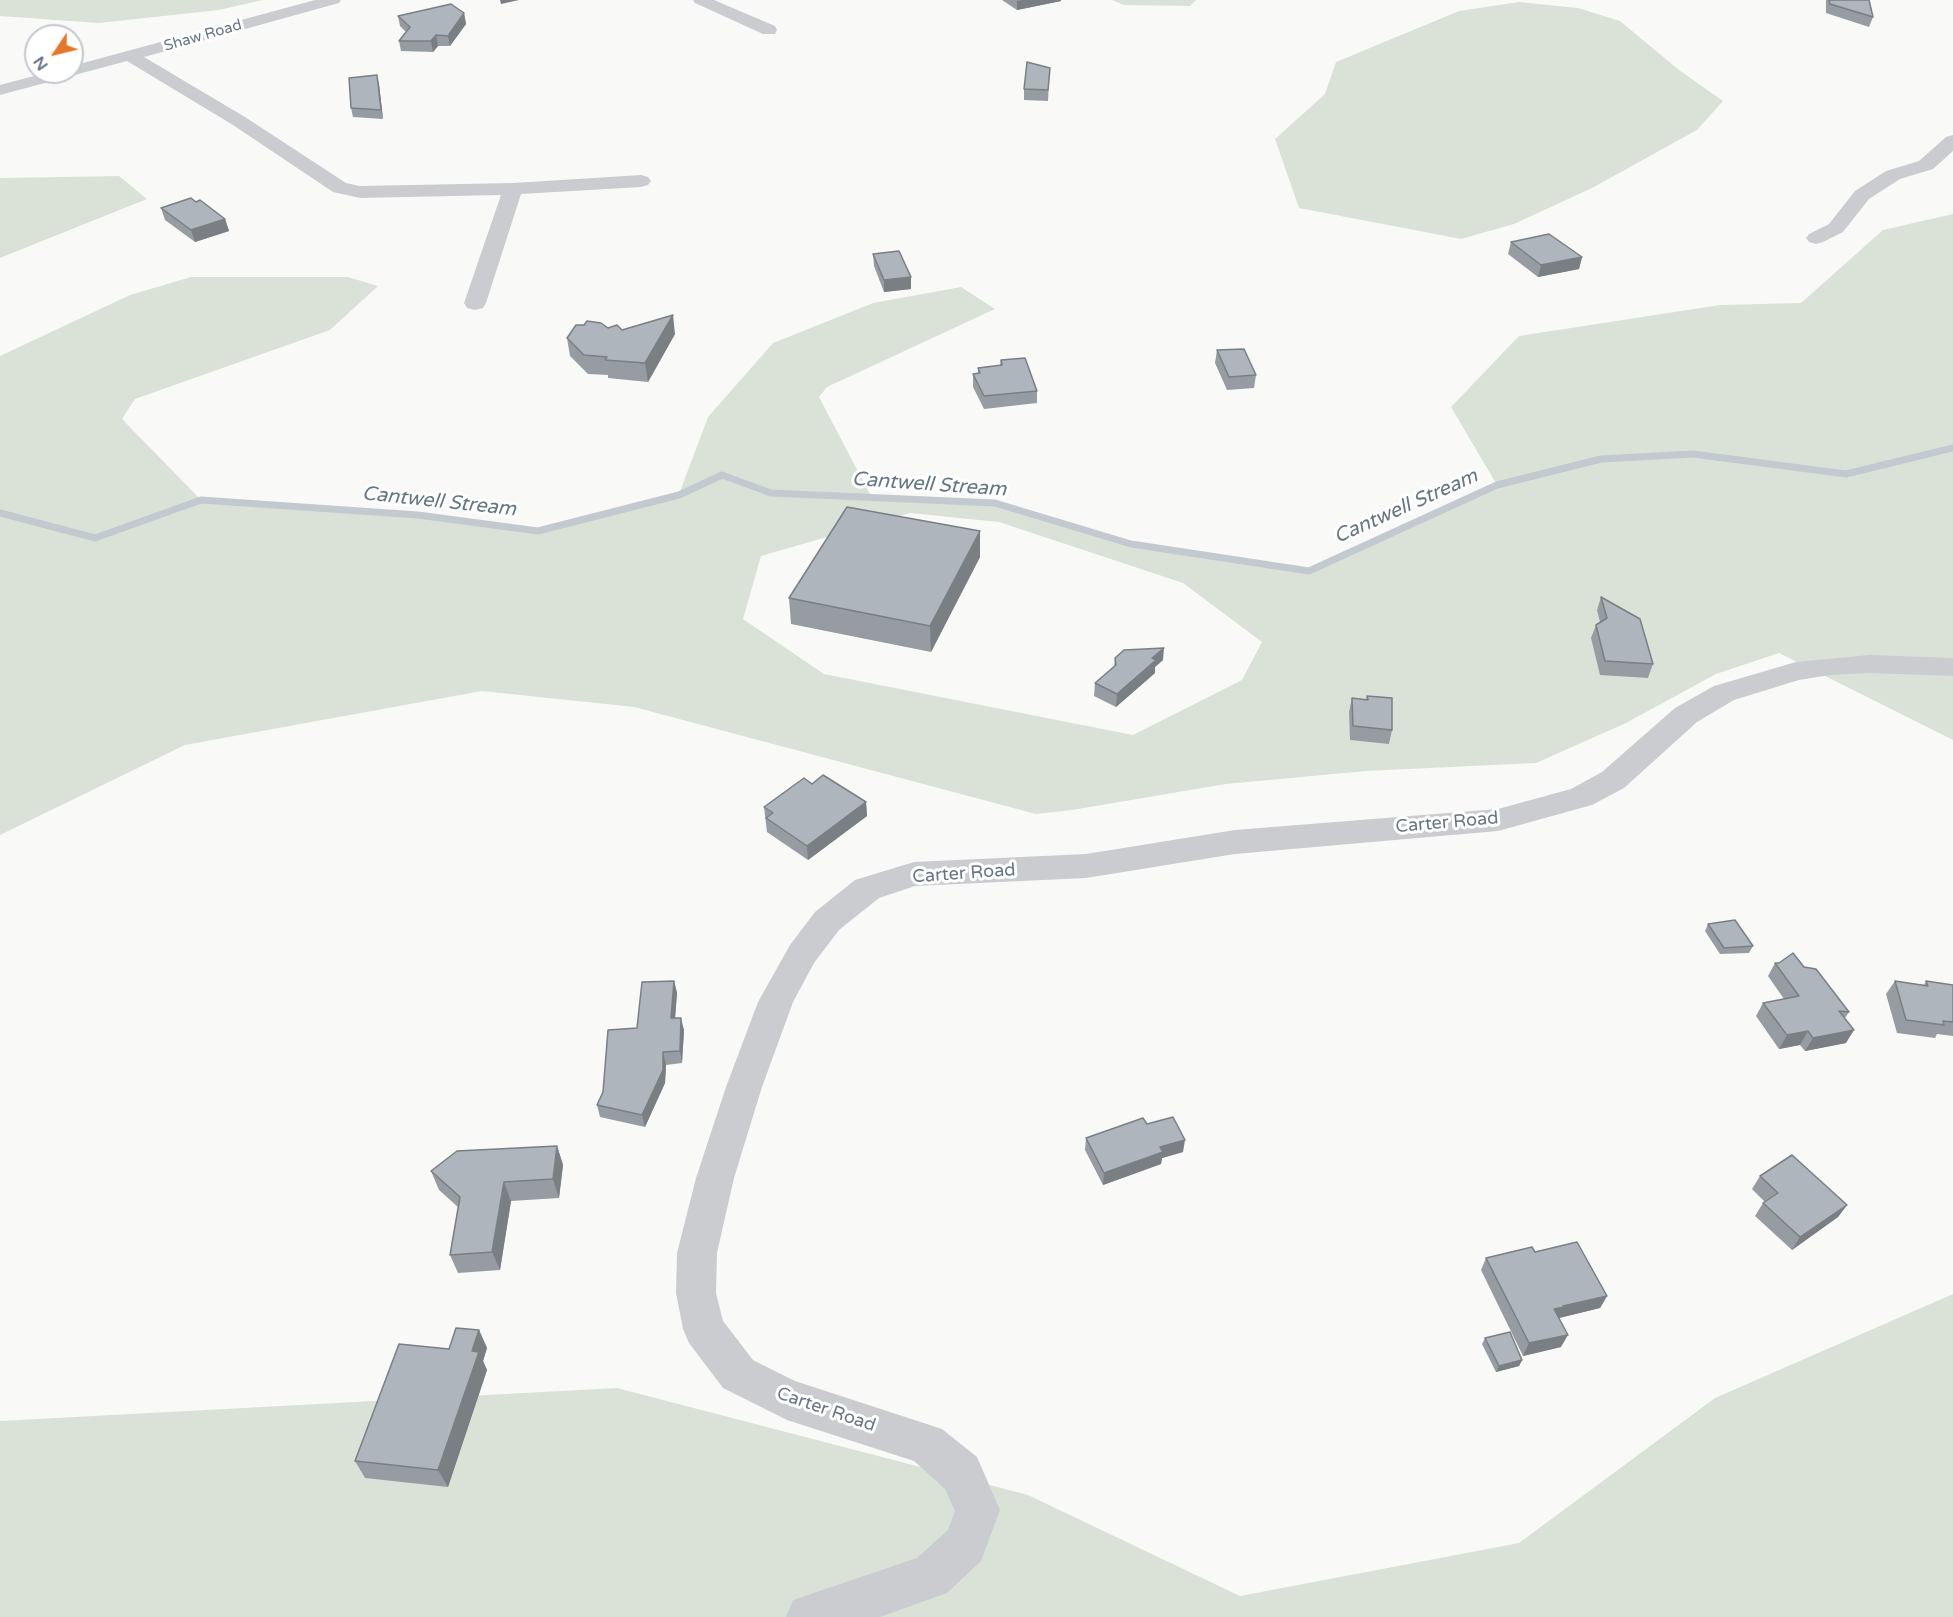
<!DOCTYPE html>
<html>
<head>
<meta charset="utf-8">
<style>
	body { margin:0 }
	#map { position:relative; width:1953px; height:1617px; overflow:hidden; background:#f9faf7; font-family:"Varela Round",sans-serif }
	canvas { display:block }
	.north { position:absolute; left:24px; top:24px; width:60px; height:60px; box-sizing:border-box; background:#fff; border:2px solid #c3c8d0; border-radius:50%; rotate:235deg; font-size:16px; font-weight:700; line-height:24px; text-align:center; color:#687589 }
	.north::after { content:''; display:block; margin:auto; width:21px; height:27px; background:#e5772b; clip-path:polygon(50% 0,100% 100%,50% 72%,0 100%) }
</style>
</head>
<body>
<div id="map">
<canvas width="1953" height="1617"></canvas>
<div class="north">N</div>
</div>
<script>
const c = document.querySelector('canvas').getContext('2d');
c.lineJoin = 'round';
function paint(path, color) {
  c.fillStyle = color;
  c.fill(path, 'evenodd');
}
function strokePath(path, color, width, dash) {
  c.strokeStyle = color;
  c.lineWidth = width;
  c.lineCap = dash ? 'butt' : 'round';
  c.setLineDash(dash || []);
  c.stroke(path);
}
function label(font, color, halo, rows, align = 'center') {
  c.font = font + ' "Varela Round",sans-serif';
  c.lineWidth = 6;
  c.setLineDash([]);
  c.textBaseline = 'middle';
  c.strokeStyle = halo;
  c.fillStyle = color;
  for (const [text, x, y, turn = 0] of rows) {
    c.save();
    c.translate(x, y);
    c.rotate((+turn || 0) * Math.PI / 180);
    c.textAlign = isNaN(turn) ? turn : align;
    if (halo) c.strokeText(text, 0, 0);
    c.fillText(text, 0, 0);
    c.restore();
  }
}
const green = new Path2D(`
	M0,0H263L219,10L99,23L0,16Z
	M1112,0H1196L1190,6L1124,5Z
	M1519,2L1578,8L1620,21L1679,70L1723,101L1697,130L1592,188L1514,224L1461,239L1299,208L1275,139L1325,94L1336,62L1459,11Z
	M119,176L147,199L0,258V178Z
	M1953,214V740L1779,653L1716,674L1626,723L1536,763L1366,771L1226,784L1072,810L1036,814L634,707L482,691L185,745L0,835V356L130,295L191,277H348L378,286L330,330L135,399L122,419L201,500L418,515L538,531L679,494L708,417L773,343L873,303L961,287L995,309L827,387L819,397L872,498L995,503L1131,544L1309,571L1497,485L1451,407L1519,336L1720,305L1801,303L1883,230ZM910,513L999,522L1183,583L1262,642L1242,680L1133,735L824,674L743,619L761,556Z
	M1953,1294V1617H0V1421L617,1388L1028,1495L1240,1596L1519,1543L1715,1398Z`);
const stream = new Path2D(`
	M0,513L95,538L201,500L418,515L538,531L679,495L722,475L771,493L995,503L1131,544L1309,571L1497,485L1601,459L1693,454L1846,474L1953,448`);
const minor = new Path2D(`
	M315,0H341L339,3L144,57L245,117L346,183L360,186L513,183L641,175L648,177L651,181L648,185L641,187L521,194L486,303L483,308L475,310L467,308L464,303L501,195L360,198L333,192L233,125L127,61L0,95V85L49,72H72V66Z
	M693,0H714L775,26L777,30L775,34H763L695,3Z
	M1953,135V151L1933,169L1900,179L1869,199L1843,232L1823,242L1816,244L1809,242L1806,238L1809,234L1829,224L1855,191L1886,171L1919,161L1946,137Z
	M1869,655L1953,658V676L1869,673L1830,675L1799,680L1734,700L1697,722L1624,788L1592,805L1498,831L1235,854L1086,878L915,886L879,898L839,930L814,963L793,1002L762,1087L734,1178L717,1253L716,1293L723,1321L753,1360L795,1381L942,1429L977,1457L1000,1510L981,1561L947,1593L880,1617H786L793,1600L917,1558L948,1530L955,1511L945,1489L914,1461L787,1420L723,1388L689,1343L683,1329L676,1293L677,1253L696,1178L726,1087L758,1002L790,945L815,912L855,880L914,862L1086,854L1235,830L1498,809L1571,789L1602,772L1675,708L1714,686L1796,662Z`);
const wall = new Path2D(`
	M1002,0H1061V1L1017,10Z
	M1826,0H1869L1873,17L1869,27L1826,13Z
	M464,13L466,24L450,46H438L433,52L401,51L399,41L406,32L400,26L398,16Z
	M1050,68L1048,101L1024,100V89Z
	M379,84L383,119L353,117L351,108Z
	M161,208L225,219L229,231L195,242L165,220Z
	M1511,242L1582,257L1579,269L1538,277L1508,254Z
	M873,254L911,277V289L884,292L874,266Z
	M608,328L622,330L675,334L648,382L608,378V375L588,374L570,356L567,338Z
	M1217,350L1256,375L1254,388L1227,390L1215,363Z
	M1001,360L1037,391V403L984,409L973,387V374H978V368L1000,365Z
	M980,531V557L931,652L791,624L789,598Z
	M1601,597L1653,664L1648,678L1600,675L1591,638L1596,625L1600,622L1597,610Z
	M1115,658L1163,660L1155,667V673L1116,707L1094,696L1095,683L1114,667Z
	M1367,696L1392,730L1389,744L1350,740L1349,712L1352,698L1366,700Z
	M812,784L866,802L867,816L808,860L767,832L764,807Z
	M1708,924L1753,946L1749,953L1720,954L1705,931Z
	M1775,963L1804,967L1849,1012L1845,1018L1846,1043L1805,1051L1800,1045L1779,1049L1756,1016L1763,1003L1784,999L1768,976Z
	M674,981L677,993L675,1018L684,1030L682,1063L666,1065L665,1083L645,1127L600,1117L597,1105L637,1028Z
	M1895,981L1924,985L1926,981L1953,985V1036L1937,1034L1935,1038L1897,1033L1886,994Z
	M1147,1124L1183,1152L1162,1158L1161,1164L1103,1185L1085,1150L1086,1138Z
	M557,1146L563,1165L559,1198L511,1201L500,1270L458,1273L450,1255L458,1207L439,1190L431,1171Z
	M1760,1176L1847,1205L1838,1217L1792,1250L1755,1216L1763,1203L1765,1202L1752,1189Z
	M1535,1252L1607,1296L1600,1308L1559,1318L1561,1347L1523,1356L1481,1270L1486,1258Z
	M479,1330L487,1348L483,1361L487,1370L448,1487L365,1478L355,1461L449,1349Z
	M1485,1338L1522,1360L1519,1366L1496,1372L1482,1344Z`);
const shadedWall = new Path2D(`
	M500,0H519L501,4Z
	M1023,0H1061V1L1017,10V1Z
	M464,13L466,24L450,46L448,36Z
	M436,35L438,46L433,52L431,41Z
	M377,75L379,84L383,119L381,110Z
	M225,219L229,231L195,242L191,230Z
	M1582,257L1579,269L1538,277L1541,265Z
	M911,277V289L884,292V280Z
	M673,315L675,334L648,382L645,363Z
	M980,531V557L931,652L930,626Z
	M1164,648L1163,660L1155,667V673L1116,707L1117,694L1152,658Z
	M866,802L867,816L808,860L807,846Z
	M674,981L677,993L674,1031L671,1018Z
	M681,1018L684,1030L682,1063L680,1051Z
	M1854,1030L1846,1043L1805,1051L1813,1038Z
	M1808,1031L1800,1045L1779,1049L1787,1035Z
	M663,1052L666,1065L665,1083L645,1127L642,1115Z
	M1185,1140L1183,1152L1162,1158L1161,1164L1103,1185L1104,1173L1160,1147Z
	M557,1146L563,1165L559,1198L553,1179Z
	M504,1182L511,1201L500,1270L492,1252Z
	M1847,1205L1838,1217L1792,1250L1800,1237Z
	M1607,1296L1600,1308L1559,1318L1554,1309L1563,1306Z
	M479,1330L487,1348L483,1361L487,1370L448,1487L438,1470L472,1351Z
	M1568,1335L1561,1347L1523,1356L1529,1343Z
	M1522,1360L1519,1366L1496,1372L1499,1366Z`);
const building = new Path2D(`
	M1829,0H1869L1873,17L1830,4Z
	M451,4L464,13L448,36L436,35L431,41H399L410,27L398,16Z
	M1027,62L1050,68L1048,90L1024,89Z
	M377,75L381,110L351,108L349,78Z
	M191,198L196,202L200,200L225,219L191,230L161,208Z
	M1549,234L1582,257L1541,265L1511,242Z
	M899,251L911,277L884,280L873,254Z
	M673,315L645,363L605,360L607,357L584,355L567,338L576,325H584L587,321L601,323L608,328L617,325L622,330Z
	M1244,349L1256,375L1229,377L1217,350Z
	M1025,358L1037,391L984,396L973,374L980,373L978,368L1002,365L1001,360Z
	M847,507L980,531L930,626L789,598Z
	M1601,597L1640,619L1653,664L1605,661L1596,625L1607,618Z
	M1164,648L1152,658L1156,660L1117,694L1095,683L1116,665L1115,658L1124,650Z
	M1367,696L1392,698V730L1353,726L1352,698L1368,700Z
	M823,775L866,802L807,846L766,818L773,813L764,807L804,778L812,784Z
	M1735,920L1753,946L1724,948L1708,924Z
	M1793,953L1804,967L1816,969L1849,1012L1839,1011L1854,1030L1813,1038L1808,1031L1787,1035L1763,1003L1799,996L1775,963H1779Z
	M674,981L671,1018H681L680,1051L663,1052V1070L642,1115L597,1105L603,1092L608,1030L637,1028L642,982Z
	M1895,981L1928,986L1926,981L1953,985V1022L1943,1021L1944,1025L1906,1020Z
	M1173,1117L1185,1140L1160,1147L1163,1152L1104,1173L1086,1138L1143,1118L1147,1124Z
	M557,1146L553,1179L504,1182L492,1252L450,1255L460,1197L431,1171L457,1151Z
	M1792,1155L1847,1205L1800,1237L1763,1203L1778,1193L1760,1176Z
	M1577,1242L1607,1296L1563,1306L1564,1307L1554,1309L1568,1335L1529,1343L1486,1258L1532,1247L1535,1252Z
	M456,1328L479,1330L472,1351L479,1352L438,1470L355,1461L399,1344L449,1349Z
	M1510,1332L1522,1360L1499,1366L1485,1338Z`);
const farStreetnames = [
	["Shaw Road",203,36,-16]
];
const streetNames = [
	["Carter Road",1447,823,-5],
	["Carter Road",964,874,-4],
	["Carter Road",826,1410,19]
];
const waterNames = [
	["Cantwell Stream",929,485,4],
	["Cantwell Stream",439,502,6],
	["Cantwell Stream",1406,507,-24]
];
paint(green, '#dae2d8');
strokePath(stream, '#c2cad0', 7);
paint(minor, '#caccd0');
paint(wall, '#969ca2');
paint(shadedWall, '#7a7f84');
paint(building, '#aeb5bc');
strokePath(building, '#7a7f84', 1.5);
label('15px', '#687589', '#fff', farStreetnames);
label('18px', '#687589', '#fff', streetNames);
label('italic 20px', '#647683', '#fff', waterNames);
</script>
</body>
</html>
